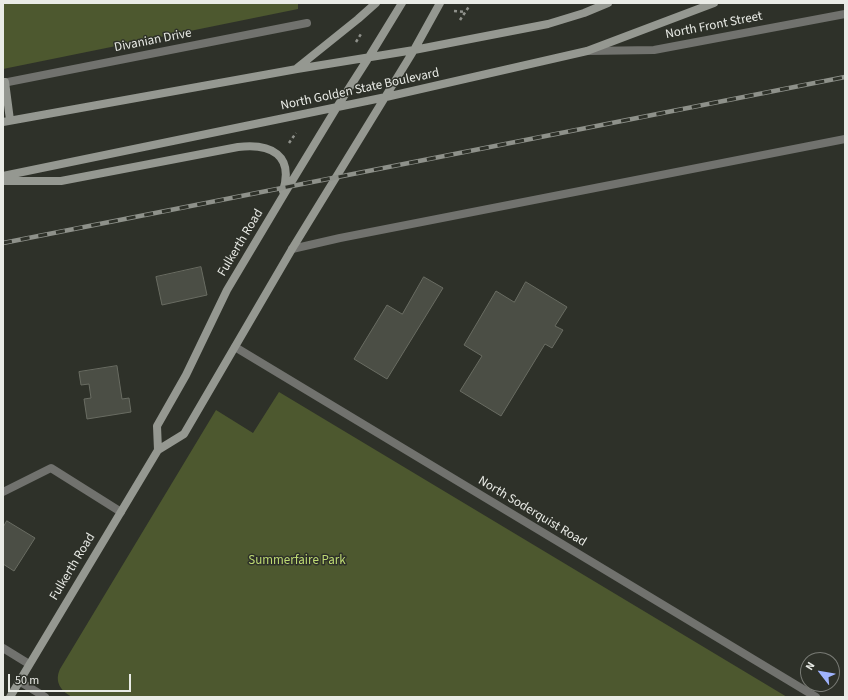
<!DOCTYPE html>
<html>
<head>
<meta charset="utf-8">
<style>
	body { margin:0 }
	#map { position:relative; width:848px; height:700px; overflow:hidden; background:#2e3129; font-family:"Source Sans 3",sans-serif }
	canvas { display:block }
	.frame { position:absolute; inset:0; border:4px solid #e9ebe6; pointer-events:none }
	.north { position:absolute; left:800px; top:652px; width:40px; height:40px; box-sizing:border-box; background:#2e3129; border:1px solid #797b75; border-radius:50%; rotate:301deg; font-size:11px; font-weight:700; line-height:16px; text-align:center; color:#e9ebe6 }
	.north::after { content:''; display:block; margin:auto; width:14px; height:18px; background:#9fb3fd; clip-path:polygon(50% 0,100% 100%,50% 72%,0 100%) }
	.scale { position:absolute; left:8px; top:674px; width:123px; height:18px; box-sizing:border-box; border:2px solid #e9ebe6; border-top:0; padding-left:5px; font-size:12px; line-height:14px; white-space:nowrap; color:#e9ebe6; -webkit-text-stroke:3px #2e3129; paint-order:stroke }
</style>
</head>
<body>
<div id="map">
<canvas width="848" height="700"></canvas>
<div class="frame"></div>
<div class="north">N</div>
<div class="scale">50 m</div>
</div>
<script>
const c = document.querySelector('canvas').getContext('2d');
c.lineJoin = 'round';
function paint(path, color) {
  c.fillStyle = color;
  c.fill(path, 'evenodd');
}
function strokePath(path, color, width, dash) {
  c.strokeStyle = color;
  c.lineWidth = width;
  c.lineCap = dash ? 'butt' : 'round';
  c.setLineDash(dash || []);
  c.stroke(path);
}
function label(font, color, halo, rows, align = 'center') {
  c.font = font + ' "Source Sans 3",sans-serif';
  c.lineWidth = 3;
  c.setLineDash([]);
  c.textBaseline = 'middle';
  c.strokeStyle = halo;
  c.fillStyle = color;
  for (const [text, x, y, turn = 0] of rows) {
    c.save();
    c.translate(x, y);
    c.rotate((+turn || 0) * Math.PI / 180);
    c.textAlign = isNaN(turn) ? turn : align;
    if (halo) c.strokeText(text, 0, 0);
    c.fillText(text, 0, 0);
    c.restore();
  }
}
const green = new Path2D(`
	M3,3H298V9L3,69Z
	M279,392L787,697H72C61,691 54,682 60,669L216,410L253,433Z`);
const building = new Path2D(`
	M201,267L207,295L162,305L156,277Z
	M424,277L443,288L387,379L354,359L387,305L402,314Z
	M526,282L567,307L555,326L563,330L552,348L545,344L501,416L460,391L482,356L464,345L496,291L514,302Z
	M117,366L122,399L129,398L131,412L87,419L84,399L91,398L89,384L81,385L79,372Z
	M7,521L35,538L14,571L3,564V528Z`);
const path = new Path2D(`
	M454,11L465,12
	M460,20L470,5
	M356,42L361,34
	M289,143L296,133`);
const lane = new Path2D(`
	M292,249L340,238L845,139
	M3,492L51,468L121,512
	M3,648L29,664`);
const street = new Path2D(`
	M588,51L654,50L845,14
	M3,83L307,23
	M235,347L816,697
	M19,681L45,697`);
const secondary = new Path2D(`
	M297,68L358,19L376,3
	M5,82L10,120
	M3,122L297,69L414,50L455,42L548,24L584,13L608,3
	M3,176L386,97L587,51L714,3
	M3,181H61L238,147C271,143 294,155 283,191
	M158,450L157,426L186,375L227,290L289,186L337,107L369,57L402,3
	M10,697L158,450L184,434L292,249L414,50L440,3`);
const rail = new Path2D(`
	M3,243L845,77`);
const streetNames = [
	["North Front Street",714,26,-11],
	["Divanian Drive",153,41,-11],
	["North Golden State Boulevard",360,90,-12],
	["Fulkerth Road",241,243,-59],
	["North Soderquist Road",532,512,31],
	["Fulkerth Road",73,567,-59]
];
const parkNames = [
	["Summerfaire Park",297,561]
];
paint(green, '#4d582f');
paint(building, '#4b4e45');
strokePath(building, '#696c62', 1);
strokePath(path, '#8f918b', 2.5, [3, 3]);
strokePath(lane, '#71726e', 8);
strokePath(street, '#71726e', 8);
strokePath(secondary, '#959891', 8);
strokePath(rail, '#8e918a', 4.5);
strokePath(rail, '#2e3129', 3, [9]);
label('13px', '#e9ebe6', '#2e3129', streetNames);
label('13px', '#beda73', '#2e3129', parkNames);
</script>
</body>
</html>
